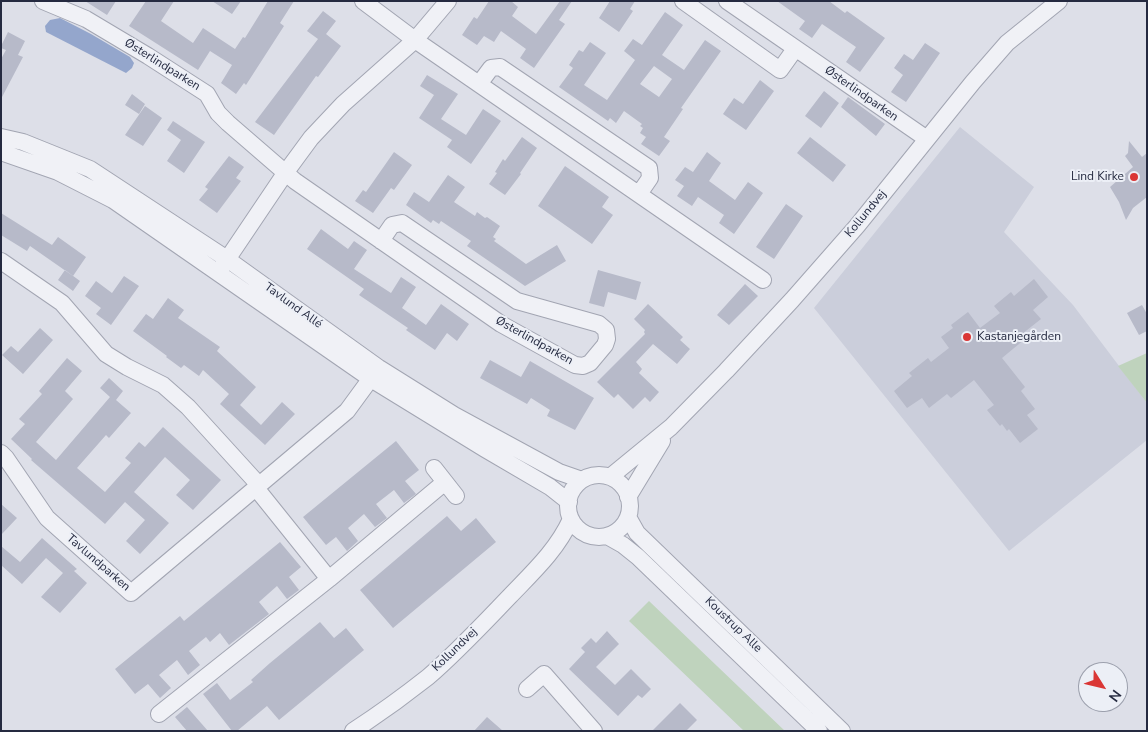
<!DOCTYPE html>
<html>
<head>
<meta charset="utf-8">
<style>
	body { margin:0 }
	#map { position:relative; width:1148px; height:732px; overflow:hidden; background:#dddfe8; font-family:"Nunito Sans",sans-serif }
	canvas { display:block }
	.frame { position:absolute; inset:0; border:2px solid #252a40; pointer-events:none }
	.north { position:absolute; left:1078px; top:662px; width:50px; height:50px; box-sizing:border-box; background:#eceff6; border:1px solid #9ca0ad; border-radius:50%; rotate:126deg; font-size:14px; font-weight:700; line-height:20px; text-align:center; color:#252a40 }
	.north::after { content:''; display:block; margin:auto; width:18px; height:22px; background:#da3635; clip-path:polygon(50% 0,100% 100%,50% 72%,0 100%) }
</style>
</head>
<body>
<div id="map">
<canvas width="1148" height="732"></canvas>
<div class="frame"></div>
<div class="north">N</div>
</div>
<script>
const c = document.querySelector('canvas').getContext('2d');
c.lineJoin = 'round';
function paint(path, color) {
  c.fillStyle = color;
  c.fill(path, 'evenodd');
}
function strokePath(path, color, width, dash) {
  c.strokeStyle = color;
  c.lineWidth = width;
  c.lineCap = dash ? 'butt' : 'round';
  c.setLineDash(dash || []);
  c.stroke(path);
}
function label(font, color, halo, rows, align = 'center') {
  c.font = font + ' "Nunito Sans",sans-serif';
  c.lineWidth = 4;
  c.setLineDash([]);
  c.textBaseline = 'middle';
  c.strokeStyle = halo;
  c.fillStyle = color;
  for (const [text, x, y, turn = 0] of rows) {
    c.save();
    c.translate(x, y);
    c.rotate((+turn || 0) * Math.PI / 180);
    c.textAlign = isNaN(turn) ? turn : align;
    if (halo) c.strokeText(text, 0, 0);
    c.fillText(text, 0, 0);
    c.restore();
  }
}
const built = new Path2D(`
	M960,127L1034,187L1004,232L1073,305L1147,403V440L1009,551L814,308Z`);
const green = new Path2D(`
	M1147,353V403L1118,366Z
	M649,601L785,731H744L629,621Z`);
const water = new Path2D(`
	M60,18L91,34L130,57L134,63L132,68L126,73L46,32L45,26L50,20Z`);
const building = new Path2D(`
	M85,1H116L107,15Z
	M146,1H174L161,21L193,43L203,28L235,49L243,37L245,38L268,1H294L280,23L284,26L246,85L244,83L236,94L221,83L232,65L210,51L198,70L129,26Z
	M212,1H241L232,14Z
	M489,1H511L518,7L512,16L536,34L560,1H572L559,20L565,24L534,68L520,58L526,49L501,31L494,42L484,36L477,45L462,35L474,17L477,19Z
	M610,1H635L630,9L633,11L619,32L599,18Z
	M777,1H829L845,13L847,11L885,38L860,72L846,62L856,47L822,24L812,38L799,29L805,21Z
	M323,11L336,21L326,34L341,46L318,77L316,76L274,135L255,122L318,39L307,31Z
	M665,12L683,25L662,55L684,70L705,40L721,51L681,108L683,109L664,137L670,141L659,156L641,144L646,137L640,133L643,128L640,126L642,124L624,111L616,123L610,118L608,121L559,87L573,68L569,65L579,50L583,52L590,42L606,53L584,85L607,100L635,60L624,51L633,39L642,45ZM654,66L672,79L659,97L640,84Z
	M8,32L25,41L18,55L23,57L1,99V59L6,50L1,48V46Z
	M925,43L940,53L906,102L891,92L903,75L894,68L904,54L913,60Z
	M427,75L458,94L441,119L466,135L483,109L501,121L471,164L447,147L452,140L419,118L434,95L420,86Z
	M760,80L774,91L746,130L723,114L734,98L743,104Z
	M824,91L839,103L821,128L805,116Z
	M132,94L145,104L139,114L125,105Z
	M848,97L885,124L876,136L841,107Z
	M145,106L162,118L143,146L125,135Z
	M173,121L205,142L184,173L167,161L181,140L167,130Z
	M522,137L537,148L520,173L521,174L505,195L489,184L497,173L495,172L503,159L505,161Z
	M810,137L846,165L833,182L797,153Z
	M1129,141L1142,157L1147,153V197L1133,208L1126,220L1119,202L1110,187L1133,167L1125,156L1128,153Z
	M394,152L412,165L394,190L391,188L373,213L355,201L363,190L366,192Z
	M707,152L721,163L709,181L735,200L748,182L763,193L734,234L719,223L724,215L698,197L692,206L677,196L684,186L675,180L685,167L693,172Z
	M229,156L244,167L236,178L241,181L217,213L199,200L208,189L205,187Z
	M565,166L609,197L602,207L613,215L592,244L538,206Z
	M448,175L465,187L454,202L475,216L477,212L485,218L487,217L500,226L493,237L496,239L494,241L526,264L557,245L566,261L525,286L467,246L471,241L441,221L439,224L433,220L431,223L406,205L414,192L429,202Z
	M786,204L803,216L774,259L756,247Z
	M1,213L52,245L58,237L86,257L73,276L30,246L27,251L1,235Z
	M321,229L348,249L354,241L367,250L354,269L391,293L401,277L416,287L402,308L426,325L441,304L469,324L457,341L447,333L435,350L406,330L408,328L359,295L364,289L307,249Z
	M65,270L80,281L73,291L58,280Z
	M598,270L641,282L636,300L608,292L604,307L589,303Z
	M124,276L139,286L111,325L96,314L101,308L85,296L96,281L112,293Z
	M1034,279L1048,297L1033,310L1041,319L1022,334L1025,339L1002,358L1025,387L1021,391L1035,409L1027,415L1038,429L1020,443L1009,429L1007,431L1002,424L1000,426L987,410L994,405L974,380L951,398L947,394L929,408L922,398L907,408L894,391L912,376L909,373L928,358L931,362L949,348L941,337L953,328L951,325L968,312L980,328L1000,313L994,306L1011,292L1014,296Z
	M745,284L758,296L729,325L717,315Z
	M168,298L184,310L178,318L220,347L217,351L256,387L240,405L261,425L282,402L295,414L265,445L220,404L229,394L203,370L199,376L184,365L181,368L166,357L167,356L133,331L146,314L153,319Z
	M648,304L683,337L680,340L690,349L677,364L653,344L636,362L642,369L639,373L659,392L650,402L645,397L633,409L618,394L614,398L597,382L645,334L644,332L645,330L634,319Z
	M1142,305L1147,314V331L1139,335L1127,313Z
	M40,328L53,340L23,374L2,355L11,346L18,352Z
	M67,358L82,371L65,391L73,399L36,442L56,460L110,397L100,388L109,378L123,391L116,400L131,413L109,438L106,435L77,468L105,492L131,463L125,458L139,442L145,447L163,427L221,480L193,510L176,495L190,480L165,457L134,492L169,523L140,554L126,541L145,520L125,502L105,524L31,460L32,459L11,439L25,424L19,419L42,394L39,391Z
	M490,360L521,377L530,361L594,398L575,430L547,416L550,410L531,398L527,404L480,378Z
	M396,441L419,470L405,481L416,494L404,503L394,490L376,504L387,518L375,527L364,514L348,528L358,541L347,551L336,537L326,545L303,517Z
	M1,504L17,518L1,535Z
	M447,516L461,531L476,518L496,542L393,628L360,590Z
	M42,538L77,569L74,571L87,583L60,613L41,597L63,573L46,558L22,584L1,565V546L20,562Z
	M280,542L301,567L289,577L299,590L287,599L277,586L259,602L269,614L229,645L220,633L210,642L206,637L189,651L200,665L188,675L177,660L159,675L171,688L160,698L148,684L135,694L115,669L180,616L184,621Z
	M320,622L334,638L346,628L364,650L279,720L267,706L237,731H232L203,694L217,683L230,700L253,682L251,680L270,663Z
	M607,631L619,644L596,667L615,685L631,669L651,689L642,698L638,695L618,716L569,669L585,652L581,648L591,638L596,643Z
	M680,703L697,720L686,731H652Z
	M187,707L208,731H187L175,717Z
	M487,717L503,731H474Z`);
const minor = new Path2D(`
	M43,1L86,19L148,56L207,94L218,113L228,123L295,181L501,324L575,365L583,366L590,363L605,345L607,339L606,330L599,324L517,301L402,223L392,225L381,241
	M363,1L415,40L763,280
	M683,1L780,70L795,49
	M727,1L927,139
	M479,84L491,68L500,67L649,168L650,178L639,194
	M1,137L23,142L90,169L227,259L379,368L454,415L559,472L582,480
	M1,152L58,172L113,200L371,379L485,449L550,487L569,502
	M1,261L62,303L106,354L127,367L163,385L188,407L259,485
	M222,267L286,172L311,138L343,104L415,40L448,1
	M1,453L6,458L47,518L131,593L347,411L377,370
	M434,468L456,496
	M568 506a31 31 0 1 1 62 0a31 31 0 1 1-62 0Z
	M610,477L671,427L726,371L792,300L857,226L973,82L1007,43L1059,1
	M256,488L329,579
	M628,497L662,441
	M628,517L637,533L842,731
	M607,536L623,545L638,557L819,731
	M527,689L544,674L594,731
	M159,714L329,579L445,482
	M353,731C379,714 404,696 428,677C457,652 483,624 510,596C533,572 557,550 571,519`);
const markers = [
	[1134,177,5,"#da3635"],
	[967,337,5,"#da3635"]
];
const streetNames = [
	["Østerlindparken",162,65,32],
	["Østerlindparken",861,94,35],
	["Kollundvej",866,214,-50],
	["Tavlund Allé",293,306,36],
	["Østerlindparken",534,341,29],
	["Tavlundparken",98,563,41],
	["Koustrup Alle",733,625,44],
	["Kollundvej",455,650,-44]
];
const poiNames = [
	["Lind Kirke",1124,177],
	["Kastanjegården",977,337,"left"]
];
paint(built, '#cbcedb');
paint(green, '#bfd3bd');
paint(water, '#94a6cc');
paint(building, '#b7bac9');
strokePath(minor, '#a2a5b2', 18);
strokePath(minor, '#f0f1f6', 16);
for (const [x, y, r, color] of markers) {
  const dot = new Path2D();
  dot.arc(x, y, r, 0, 2 * Math.PI);
  c.fillStyle = color;
  c.fill(dot);
  strokePath(dot, '#eceff6', 2);
}
label('12px', '#252a40', '#eceff6', streetNames);
label('12px', '#252a40', '#eceff6', poiNames, 'right');
</script>
</body>
</html>
